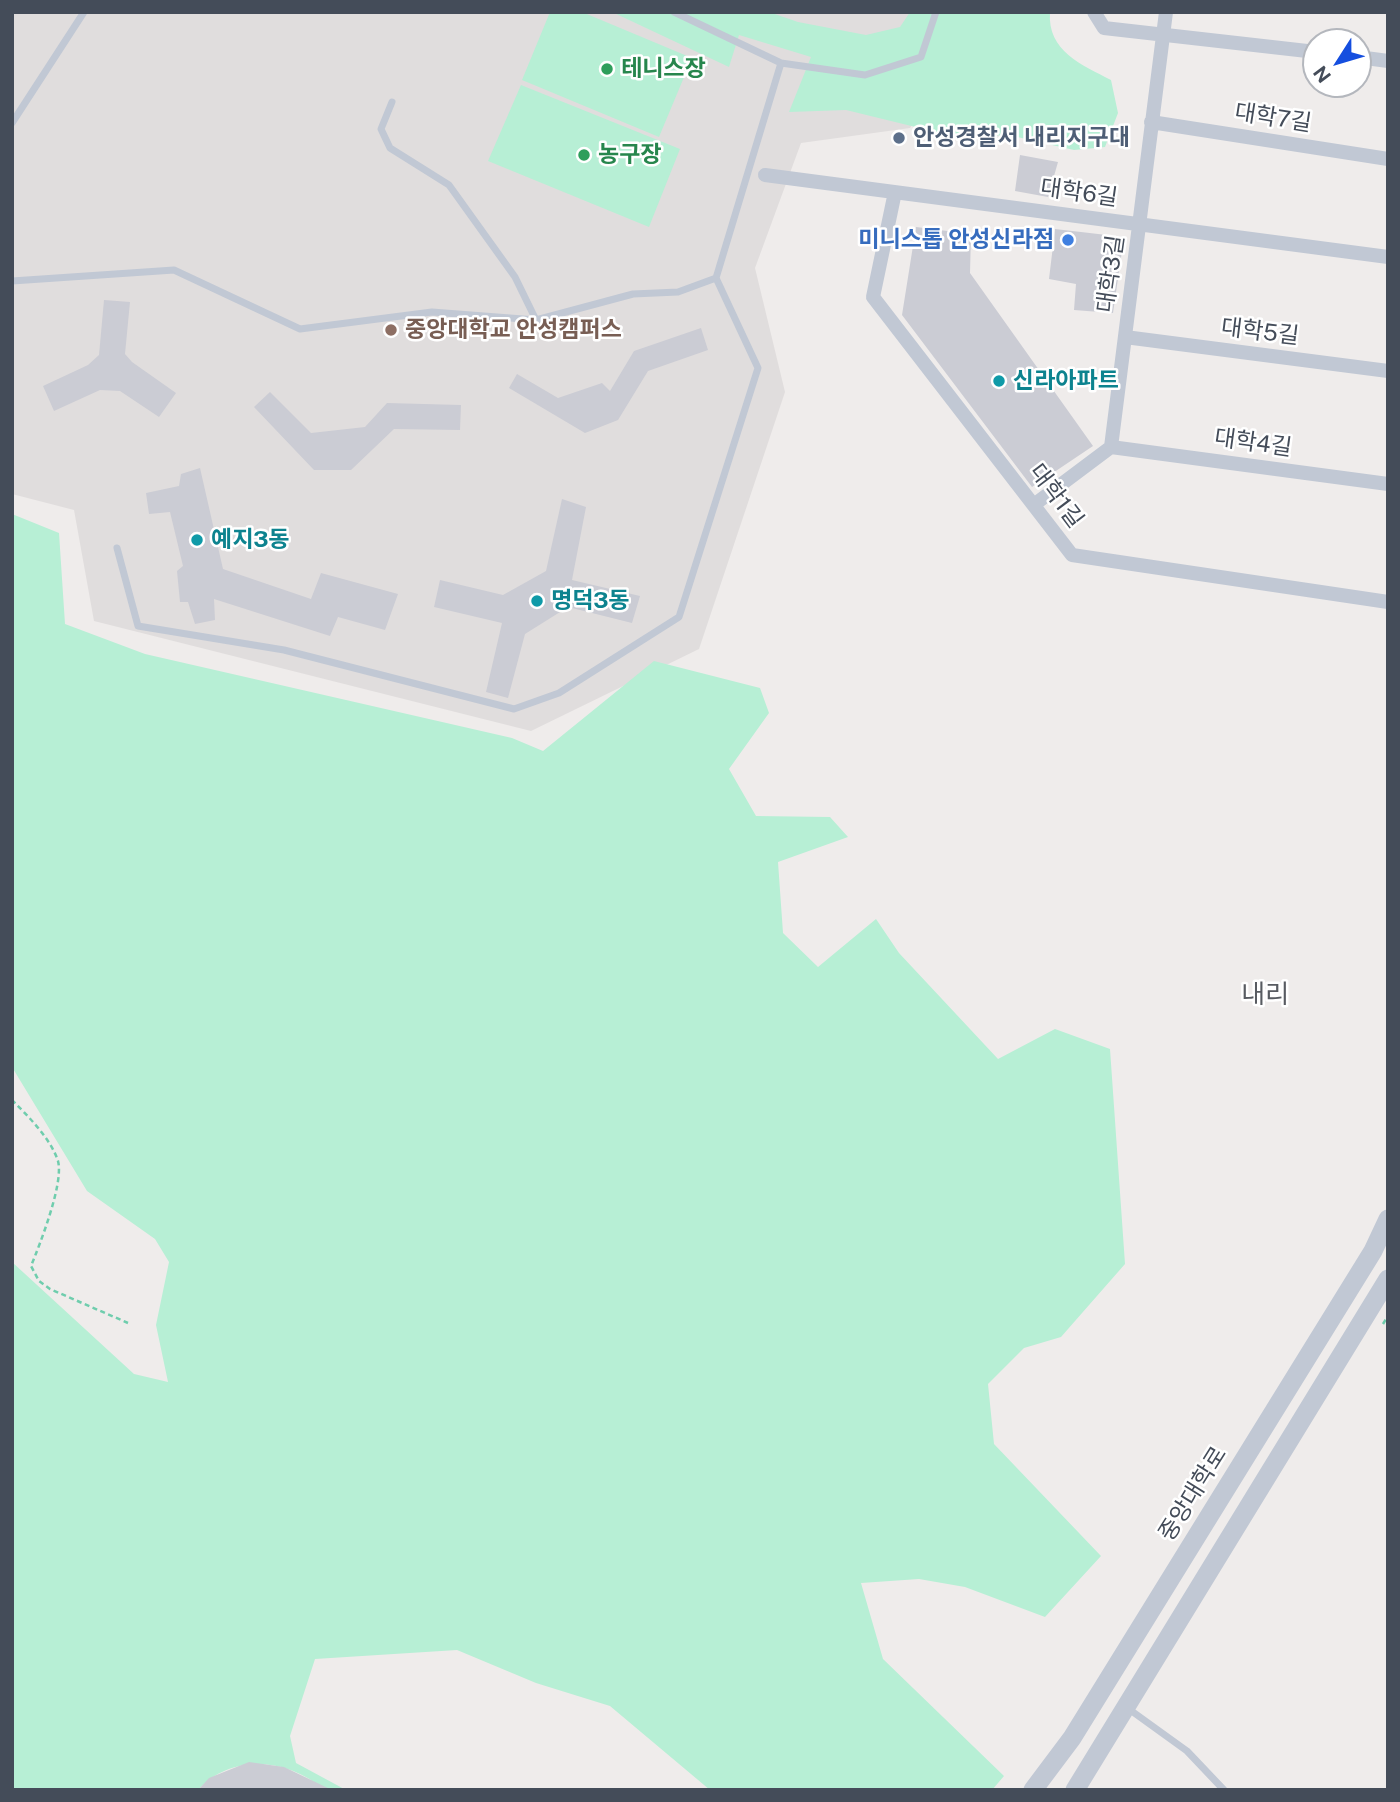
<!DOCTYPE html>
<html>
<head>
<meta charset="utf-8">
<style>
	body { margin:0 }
	#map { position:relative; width:1400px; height:1802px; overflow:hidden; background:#efeceb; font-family:"Public Sans",sans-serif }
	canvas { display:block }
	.frame { position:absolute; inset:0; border:14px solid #444c59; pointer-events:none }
	.north { position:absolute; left:1302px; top:28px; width:70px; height:70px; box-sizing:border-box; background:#fff; border:2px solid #b4b7bd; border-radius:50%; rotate:233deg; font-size:19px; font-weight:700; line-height:28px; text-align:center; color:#444c59 }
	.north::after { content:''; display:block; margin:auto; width:24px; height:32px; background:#154edf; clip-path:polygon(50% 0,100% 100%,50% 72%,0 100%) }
</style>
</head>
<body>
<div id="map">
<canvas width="1400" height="1802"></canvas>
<div class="frame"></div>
<div class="north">N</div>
</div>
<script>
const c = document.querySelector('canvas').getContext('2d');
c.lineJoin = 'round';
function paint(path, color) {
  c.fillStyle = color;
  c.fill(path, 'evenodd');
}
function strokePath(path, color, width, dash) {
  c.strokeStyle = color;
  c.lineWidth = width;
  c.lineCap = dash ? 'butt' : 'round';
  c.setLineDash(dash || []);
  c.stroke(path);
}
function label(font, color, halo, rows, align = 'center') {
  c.font = font + ' "Public Sans","Noto Sans KR",sans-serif';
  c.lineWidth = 5;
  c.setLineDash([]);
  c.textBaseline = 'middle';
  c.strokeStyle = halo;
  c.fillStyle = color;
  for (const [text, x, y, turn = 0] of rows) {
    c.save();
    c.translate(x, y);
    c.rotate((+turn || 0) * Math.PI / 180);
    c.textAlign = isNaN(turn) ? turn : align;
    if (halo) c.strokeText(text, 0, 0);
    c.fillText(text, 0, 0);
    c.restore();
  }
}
const education = new Path2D(`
	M12,12H954L955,64L910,128L801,143L755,268L785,392L699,649L531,731L94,621L74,510L12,494Z`);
const green = new Path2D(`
	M550,12H582L692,58L659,137L522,80Z
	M612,12H769L798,22L866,35L900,27L910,12H1050C1047,51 1082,65 1111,80L1118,113L1105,147L1074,150L1013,136L940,133L846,110L789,112L811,57L739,35L729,67Z
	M521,85L680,149L649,227L488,161Z
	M12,514L59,533L65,624L145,654L512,738L543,751L654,661L760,688L769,713L729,769L756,816L830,817L848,837L778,862L783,933L818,967L876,919L899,953L998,1059L1055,1029L1110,1049L1125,1264L1061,1337L1024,1348L988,1384L994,1444L1101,1556L1045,1617L965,1587L919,1579L861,1583L883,1659L1004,1776L992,1790H710L610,1706L536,1683L457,1650L315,1659L290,1736L296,1763L346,1790H324C288,1758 232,1753 198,1790H12V1262L134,1374L168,1382L156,1325L169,1262L155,1239L87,1191L12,1067Z`);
const building = new Path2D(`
	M1020,155L1058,162L1048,197L1015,191Z
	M916,227L971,234L970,273L1093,446L1032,487L902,315Z
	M1055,229L1124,237L1113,313L1074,310L1076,284L1049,279Z
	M104,300L130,302L125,354L132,362L176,393L159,417L120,391L100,390L54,411L43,386L88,365L99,355Z
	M701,328L708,350L648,371L618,420L585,433L509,388L517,374L558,398L602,383L610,391L634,351Z
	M270,392L311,433L365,427L387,403L461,405L460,430L394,429L351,470H314L254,407Z
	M200,468L223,569L311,599L321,573L398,594L385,630L338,617L330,636L214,599L215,620L195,624L188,602H180L177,571L183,566L170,512L149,514L146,493L179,486L181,474Z
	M562,499L586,507L572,580L640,596L632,623L568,607L525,634L508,698L486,692L502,623L434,607L440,580L503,595L546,571Z
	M249,1762L284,1767L332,1790H198L209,1778Z`);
const path = new Path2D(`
	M12,1100C28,1116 51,1139 58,1161C64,1183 40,1244 31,1266L39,1281L50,1289L128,1323
	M1383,1324L1388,1316`);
const service = new Path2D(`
	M781,63L865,75L921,57L936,12
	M392,102L381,129L390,148L449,185L515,277L536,320
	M12,123L84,12
	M12,281L174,270L300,329L432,312L536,320L633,294L678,292L716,278
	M117,548L138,626L284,650L514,709L559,693L679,617L758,368L716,278L781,63L674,12
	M1126,1707L1187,1751L1224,1790`);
const minor = new Path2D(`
	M1094,12L1104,28L1316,52
	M1358,57L1388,61
	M1151,122L1388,159
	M765,175L1388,257
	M895,192L873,297L1072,555L1388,602
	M1125,337L1388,371
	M1111,447L1388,484
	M1035,504L1111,447L1166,12`);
const tertiary = new Path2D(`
	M1033,1790L1072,1738L1373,1251L1388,1219
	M1075,1790L1388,1279`);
const markers = [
	[607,69,7,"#2e9e5b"],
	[899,138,7,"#5c6f8a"],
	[584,155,7,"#2e9e5b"],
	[1068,240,7,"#3f7fe0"],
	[391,330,7,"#8d6e63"],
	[999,381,7,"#0f9aa8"],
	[197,540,7,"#0f9aa8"],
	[537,601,7,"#0f9aa8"]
];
const leisureNames = [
	["테니스장",621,69],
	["농구장",598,155]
];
const streetNames = [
	["대학7길",1273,118,9],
	["대학6길",1079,193,8],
	["대학3길",1111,274,-82],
	["대학5길",1260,332,7],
	["대학4길",1253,443,8],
	["대학1길",1056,496,53],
	["중앙대학로",1193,1494,-58]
];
const serviceNames = [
	["안성경찰서 내리지구대",913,138]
];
const shopNames = [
	["미니스톱 안성신라점",1054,240]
];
const educationNames = [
	["중앙대학교 안성캠퍼스",405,330]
];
const cultureNames = [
	["신라아파트",1013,381],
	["예지3동",211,540],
	["명덕3동",551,601]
];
const quarterNames = [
	["내리",1265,995]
];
paint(education, '#e0dddd');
paint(green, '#b7efd5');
paint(building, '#cbccd4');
strokePath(path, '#6fcdad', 2.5, [5, 3.5]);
strokePath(service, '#c1c8d4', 7);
strokePath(minor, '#c1c8d4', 14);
strokePath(tertiary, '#c1c8d4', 19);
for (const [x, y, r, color] of markers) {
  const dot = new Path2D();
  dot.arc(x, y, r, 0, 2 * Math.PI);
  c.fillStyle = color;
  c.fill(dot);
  strokePath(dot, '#fff', 2.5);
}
label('bold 23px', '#27864d', '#fff', leisureNames, 'left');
label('23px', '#444c59', '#fff', streetNames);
label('bold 23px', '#4e5e75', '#fff', serviceNames, 'left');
label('bold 23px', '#366cbe', '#fff', shopNames, 'right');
label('bold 23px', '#785e54', '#fff', educationNames, 'left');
label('bold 23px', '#0d838f', '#fff', cultureNames, 'left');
label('26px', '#585b61', '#fff', quarterNames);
</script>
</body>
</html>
